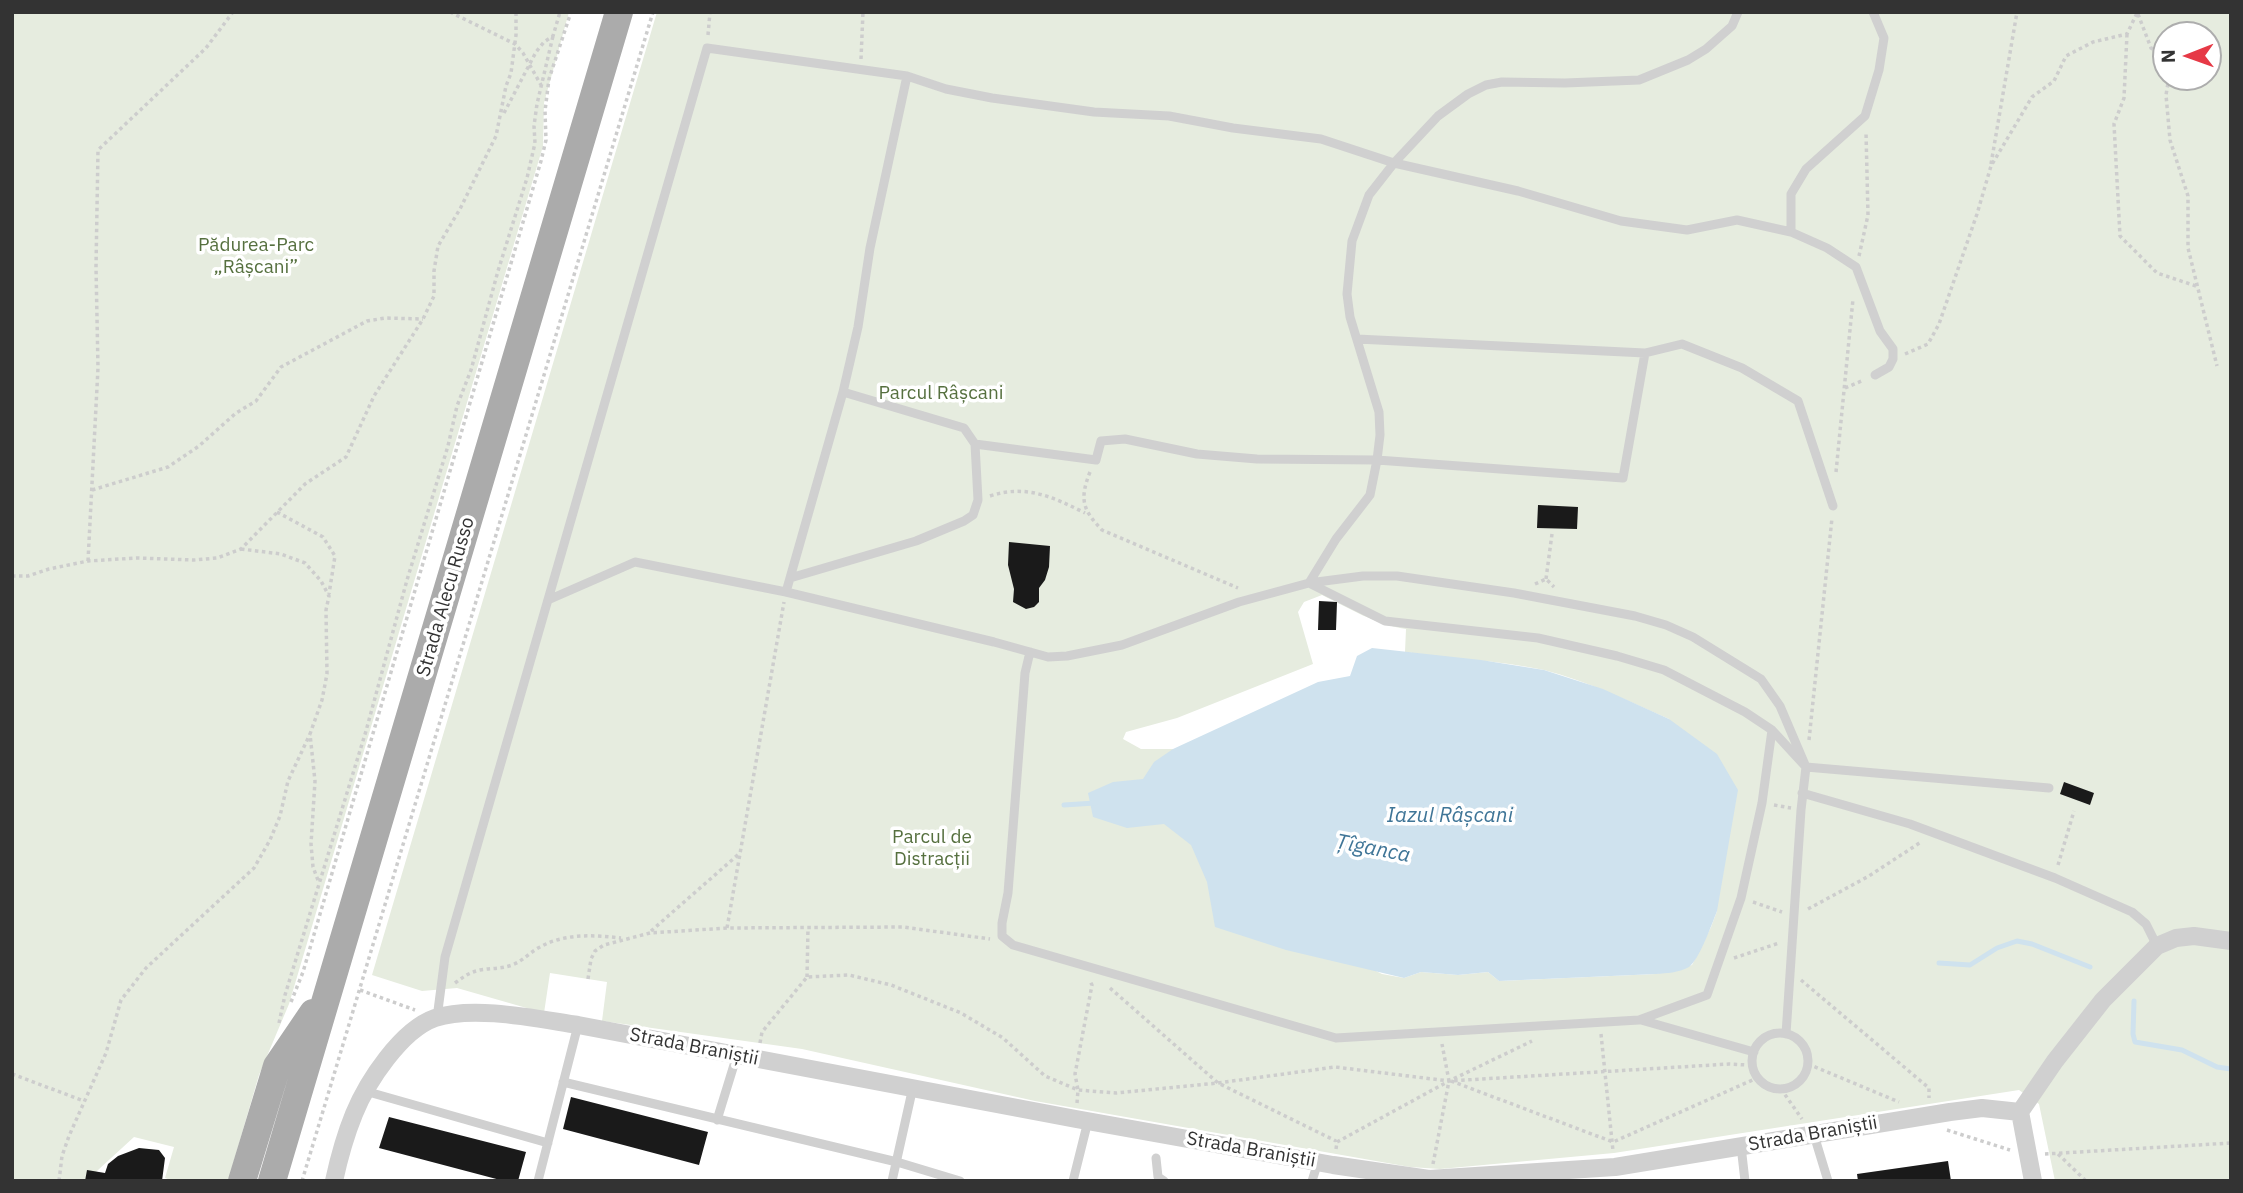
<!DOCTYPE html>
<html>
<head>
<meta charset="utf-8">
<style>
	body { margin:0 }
	#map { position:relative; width:2243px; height:1193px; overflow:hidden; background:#fff; font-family:"IBM Plex Sans",sans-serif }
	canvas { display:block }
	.frame { position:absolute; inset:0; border:14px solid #333; pointer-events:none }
	.north { position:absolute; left:2152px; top:21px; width:70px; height:70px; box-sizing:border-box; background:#fff; border:2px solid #adadad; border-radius:50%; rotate:269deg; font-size:19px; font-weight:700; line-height:28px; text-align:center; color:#333 }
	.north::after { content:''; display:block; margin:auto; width:24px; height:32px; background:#e63946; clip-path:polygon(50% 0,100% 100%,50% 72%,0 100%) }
</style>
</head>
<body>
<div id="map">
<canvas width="2243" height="1193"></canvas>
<div class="frame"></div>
<div class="north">N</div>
</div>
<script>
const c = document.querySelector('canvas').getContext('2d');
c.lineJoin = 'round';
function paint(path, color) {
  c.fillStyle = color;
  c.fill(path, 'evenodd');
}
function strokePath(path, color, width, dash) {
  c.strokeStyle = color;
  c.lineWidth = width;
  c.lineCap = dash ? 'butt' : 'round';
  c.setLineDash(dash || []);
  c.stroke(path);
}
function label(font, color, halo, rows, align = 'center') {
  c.font = font + ' "IBM Plex Sans",sans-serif';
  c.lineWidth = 7;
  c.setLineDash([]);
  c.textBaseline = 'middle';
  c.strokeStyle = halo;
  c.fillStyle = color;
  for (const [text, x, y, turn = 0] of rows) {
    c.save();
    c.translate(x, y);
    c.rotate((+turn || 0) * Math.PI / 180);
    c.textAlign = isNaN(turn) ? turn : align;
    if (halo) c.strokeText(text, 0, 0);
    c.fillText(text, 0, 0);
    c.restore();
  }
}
const green = new Path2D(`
	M12,12H569L544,103L543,146L289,1004L259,1075L228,1181H173L165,1178L174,1147L134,1137L86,1181H12Z
	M657,12H2231V1181H2055L2039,1104L2019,1090L1614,1153L1440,1169L1410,1167L1035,1101L802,1049L602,1021L607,982L550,973L544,1013L457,988L422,991L372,975ZM2166,35H2208V77H2166ZM1322,595C1351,609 1374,624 1406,629L1405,652C1451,659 1498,660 1544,670C1587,681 1628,701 1669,719L1717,911L1711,927L1692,965L1656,974L1499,981L1488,972L1458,975L1421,972L1404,978L1382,974L1372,969L1186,756L1173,749H1141L1123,739L1126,732L1177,718L1313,664L1298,612L1304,602Z`);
const water = new Path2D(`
	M1372,648L1481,660L1544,670L1603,689L1669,719L1717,754L1738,790L1717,911C1712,924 1699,960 1689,967C1678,973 1667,973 1656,974L1499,981L1488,972L1458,975L1421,972L1404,978L1286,950L1215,927L1207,882L1191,845L1164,824L1127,828L1093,817L1088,793L1113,782L1143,779L1154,762L1173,749L1318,682L1350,676L1357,656Z`);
const stream = new Path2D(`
	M1064,805L1095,803
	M1939,963L1970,965L1997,948L2017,941L2032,944L2090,967
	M2134,1001L2133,1034L2135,1042L2182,1050L2217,1067L2231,1069`);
const building = new Path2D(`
	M1538,505L1578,507L1577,529L1537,528Z
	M1009,542L1050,546L1049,567L1045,580L1039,588V602L1034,607L1026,609L1013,602L1014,589L1008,565Z
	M1319,601L1337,602L1336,630H1318Z
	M2064,782L2094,793L2090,805L2060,794Z
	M571,1097L708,1132L699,1165L563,1129Z
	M389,1117L526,1152L518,1181H504L379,1148Z
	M139,1148L159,1150L165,1158L162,1181H85L87,1170L105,1173L108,1164L118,1156Z
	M1948,1161L1951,1181H1858L1857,1174Z`);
const path = new Path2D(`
	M450,12L515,44L523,53L541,85
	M2138,14L2151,48L2166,58
	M2127,34L2124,98L2114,124L2120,236L2157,273L2199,287
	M708,35L710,12
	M861,59L863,12
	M2169,77L2166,95L2170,140L2188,196V248L2217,366
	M504,113L536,52L544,42L553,36L560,12
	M1991,164L2017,12
	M1859,256L1868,215L1866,132
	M1905,354L1928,344L1939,324L1977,214L1991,166L2032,97L2054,81L2066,56L2093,42L2127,34L2137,13
	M1845,388L1864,380
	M1090,472C1079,500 1083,510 1102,530L1238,588
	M1836,472L1853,299
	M92,490L168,467L199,446L236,413L256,401L281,367L367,321L385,318L423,319
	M990,496C1026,484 1053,497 1085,513
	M277,512L323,537L335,556L329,594
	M241,549L281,554L305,563L321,581L329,596L326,610L327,674L322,700L310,734L315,781L311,844L313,867L319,883
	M88,561L98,368L96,267L98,150L206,48L233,12
	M12,576H28L49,569L88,561L136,558L194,560L217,558L241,549L305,484L346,457L374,396L423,319L434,296V271L438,246L460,209L496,136L506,86L511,73L516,35V12
	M1546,579L1552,534
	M1535,584L1546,579L1554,587
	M1809,740L1832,518
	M1774,805L1791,808
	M2058,865L2074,811
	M1753,902L1782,912
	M1808,909L1869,876L1921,842
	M727,928L784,602
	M651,931L740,853
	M1734,958L1779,943
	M807,977L808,928
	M588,979L591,959L595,951L604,945L650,933L727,928L903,927L990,939
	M1801,980L1929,1088V1098
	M455,983C463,977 470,972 480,970C491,968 501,969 512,965C523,961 530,952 540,947C565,933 594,935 621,938
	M1110,988L1218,1083L1336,1141
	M360,990L415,1010
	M291,1002L303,972L541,161L546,140L545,111L549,79L571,12
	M279,1023L285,995L366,731L407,580L448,446L457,406L471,370L498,271L527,178L535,143L534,126L537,104L553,36
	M1601,1034L1613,1151
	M760,1043L762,1032L807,977L849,975L891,985L961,1013L1003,1038L1045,1076L1078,1090L1116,1093L1218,1083L1335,1067L1449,1081L1729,1064L1747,1065
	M1808,1064L1899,1102
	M12,1074L84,1101
	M1451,1081L1613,1142L1757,1078
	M1781,1089L1802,1119
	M1077,1103L1078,1090L1075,1074L1092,985L1090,981
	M1947,1130L2010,1150
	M1336,1149L1337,1142L1449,1081L1532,1041
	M2045,1154L2231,1143
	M2058,1154L2086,1181
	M1433,1164L1449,1081L1442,1044
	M59,1181L62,1156L69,1136L106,1053L121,1000L146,968L254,868L270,840L280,816L288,781L310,734
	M302,1181L653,12`);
const service = new Path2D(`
	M1738,12L1732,26L1706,49L1688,60L1639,80L1565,83L1502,82L1486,85L1468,94L1438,116L1394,163L1369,195L1352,241L1347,294L1350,317L1379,412L1380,435L1377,460L1370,495L1336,539L1309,583L1385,621L1538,638L1617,656L1664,670L1745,712L1772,730L1806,767L2049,788
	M1791,232V194L1806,169L1865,116L1879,70L1884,38L1873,12
	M1357,339L1645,353L1682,344L1742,368L1798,401L1833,506
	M975,444L1096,460L1101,441L1125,439L1197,454L1257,459L1377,460L1623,478L1645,353
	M790,578L916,541L964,521L973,515L978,500L975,444L964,428L843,392
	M786,592L843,392L858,327L870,248L907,76
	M548,600L635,562L786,592L994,642L1048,657L1067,656L1122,645L1239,602L1309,583L1363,576H1397L1514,593L1635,616L1666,625L1693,637L1761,679L1780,706L1806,767L1801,810L1786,1034
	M1030,652L1025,673L1008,893L1002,923V936L1013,945L1336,1038L1639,1020L1707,995L1741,898L1762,803L1772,730
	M1802,793L1910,824L2055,878L2132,912L2146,924L2157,946
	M437,1018L445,957L707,48L907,76L946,89L992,98L1094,112L1169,116L1233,128L1321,139L1394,163L1518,191L1621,221L1687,230L1737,220L1791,232L1827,248L1856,267L1880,331L1893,349V359L1889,367L1875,375
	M1641,1020L1754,1052
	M1752 1061a28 28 0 1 1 56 0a28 28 0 1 1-56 0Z
	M563,1082L897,1162L960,1181
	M365,1091L548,1143
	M717,1120L737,1055
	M1814,1135L1828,1181
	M1741,1146L1745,1181
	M1156,1158L1158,1177L1164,1181
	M538,1181L578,1025
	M892,1181L913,1087
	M1073,1181L1088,1121
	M1312,1181L1318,1162`);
const minor = new Path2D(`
	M2020,1112L2055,1061L2103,1000L2157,946L2176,938L2194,936L2231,941
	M2020,1112L2033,1181
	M334,1181C339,1158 345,1136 354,1114C367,1082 401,1030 435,1018C474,1005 538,1019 578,1025L1076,1119L1333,1165L1429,1179L1615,1167L1950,1112L1982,1108L2020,1112`);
const primary = new Path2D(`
	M242,1181L277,1066L313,1013
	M272,1181L619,12`);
const parkNames = [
	["Pădurea-Parc",256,246],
	["„Râșcani”",256,268],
	["Parcul Râșcani",941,394],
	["Parcul de",932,838],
	["Distracții",932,860]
];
const streetNames = [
	["Strada Alecu Russo",446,597,-74],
	["Strada Braniștii",694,1047,11],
	["Strada Braniștii",1813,1134,-10],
	["Strada Braniștii",1251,1150,10]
];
const waterNames = [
	["Iazul Râșcani",1450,816],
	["Țîganca",1373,849,11]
];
paint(green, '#e6ecdf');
paint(water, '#cfe2ee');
strokePath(stream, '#cfe2ee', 5);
paint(building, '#1a1a1a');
strokePath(path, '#cdcdcd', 3.5, [3.5, 3.5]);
strokePath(service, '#d0d0d0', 9);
strokePath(minor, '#d0d0d0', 18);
strokePath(primary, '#ababab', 28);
label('19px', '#56703f', '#fff', parkNames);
label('19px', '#333', '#fff', streetNames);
label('italic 21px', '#3f7597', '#fff', waterNames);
</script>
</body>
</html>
